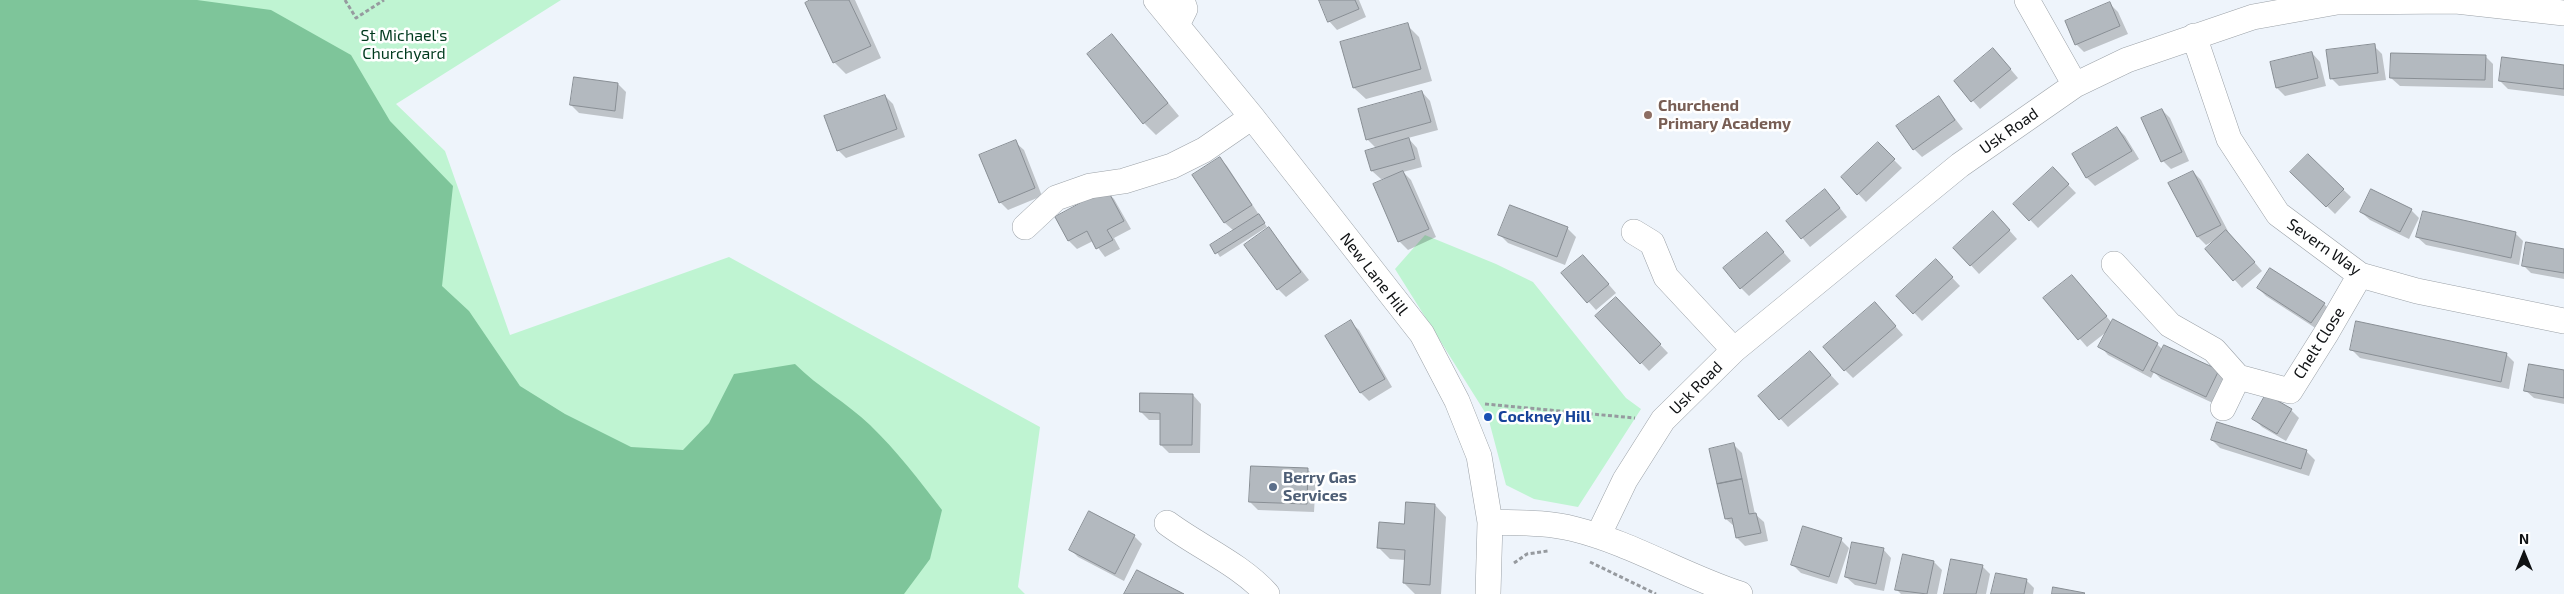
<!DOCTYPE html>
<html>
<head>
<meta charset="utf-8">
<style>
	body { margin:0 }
	#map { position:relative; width:2564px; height:594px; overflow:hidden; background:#eef4fb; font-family:"Exo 2",sans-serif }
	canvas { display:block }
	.north { position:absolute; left:2499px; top:529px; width:50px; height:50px; -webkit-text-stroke:4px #fff; paint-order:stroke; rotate:0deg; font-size:14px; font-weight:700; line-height:20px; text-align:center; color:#0f1113 }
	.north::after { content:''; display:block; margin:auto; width:18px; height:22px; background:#0f1113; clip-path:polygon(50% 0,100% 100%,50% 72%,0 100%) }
</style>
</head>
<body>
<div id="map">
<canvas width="2564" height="594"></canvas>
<div class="north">N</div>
</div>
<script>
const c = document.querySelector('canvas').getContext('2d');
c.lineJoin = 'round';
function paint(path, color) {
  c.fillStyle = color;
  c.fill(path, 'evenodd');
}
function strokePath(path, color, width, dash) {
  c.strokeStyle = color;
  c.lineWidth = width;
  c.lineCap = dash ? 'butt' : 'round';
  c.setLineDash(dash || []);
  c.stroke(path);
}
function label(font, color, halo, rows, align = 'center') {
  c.font = font + ' "Exo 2",sans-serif';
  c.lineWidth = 5;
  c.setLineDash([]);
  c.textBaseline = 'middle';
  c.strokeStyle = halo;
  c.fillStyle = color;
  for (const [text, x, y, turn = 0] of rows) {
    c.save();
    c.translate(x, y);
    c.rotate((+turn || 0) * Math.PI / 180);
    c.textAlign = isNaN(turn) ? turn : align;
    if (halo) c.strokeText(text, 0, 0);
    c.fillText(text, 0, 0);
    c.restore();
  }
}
const green = new Path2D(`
	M0,0H561L396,104L445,151L510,335L729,257L1040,427L1018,587L1025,594H0Z
	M1425,235L1496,264L1533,282L1626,398L1641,409L1578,507L1534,499L1506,485L1488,417L1395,269Z`);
const forest = new Path2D(`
	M0,0H197L271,10L351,55L390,121L453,186L442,286L469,311L520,386L565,414L631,447L683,450L709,423L734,374L795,364C818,387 847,403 870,425C897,451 919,480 942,510L930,559L904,594H0Z`);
const shadow = new Path2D(`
	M813,0H855L881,58L846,74L834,62Z
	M1320,0H1359L1366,17L1337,30L1329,21Z
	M2110,4L2118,12L2128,34L2084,52L2076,44Z
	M1407,25L1419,37L1432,81L1366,99L1354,88Z
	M1112,35L1179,116L1156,135L1144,123Z
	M2374,46L2382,54L2386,80L2339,86L2331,78Z
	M2312,53L2320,62L2326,86L2285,96L2277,88Z
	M2485,56L2493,64V88L2400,86L2391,78Z
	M2001,58L2018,78L1980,109L1956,81Z
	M2564,67V96L2508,89L2500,81Z
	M618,84L626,92L623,119L579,113L571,105Z
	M1422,92L1430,101L1438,130L1408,138L1417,148L1422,167L1403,172L1411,180L1436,237L1408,250L1400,242L1375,185L1390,178L1381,179L1372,171L1367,152L1377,149L1367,139Z
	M885,96L893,104L905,137L846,158L838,150Z
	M1939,98L1963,129L1922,157L1914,149Z
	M2162,110L2170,118L2189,161L2171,169L2163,161Z
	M2117,128L2125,136L2139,159L2095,186L2087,178L2073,155Z
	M1015,142L1024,150L1042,196L1008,210L1000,202Z
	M1878,144L1902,168L1866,202L1843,178Z
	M2308,156L2351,197L2335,214L2292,172Z
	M1219,158L1227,166L1267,227L1220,257L1212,245L1234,231L1225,223L1194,175Z
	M2053,169L2076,193L2038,228L2015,204Z
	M2193,172L2201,180L2229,233L2262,271L2242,288L2207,249L2217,239L2206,245L2198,237Z
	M1106,191L1114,199L1131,229L1114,238L1120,249L1105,257L1093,241L1077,249L1069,241L1057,218Z
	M1833,199L1847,217L1810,247L1788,221Z
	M1511,207L1568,229L1576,237L1565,265L1508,243L1500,235Z
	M2411,210L2419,218L2409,239L2370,220L2361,212Z
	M2001,221L2017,239L1979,274L1955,248Z
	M1269,229L1309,280L1286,297L1278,289Z
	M1767,233L1791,261L1749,296L1741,288Z
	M2515,233L2523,241L2519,265L2426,245L2417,237Z
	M2564,250V279L2531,273L2523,265Z
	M1591,264L1616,293L1596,310L1563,273Z
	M1944,269L1960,286L1922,321L1898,296Z
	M2072,276L2112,323L2157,344L2163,350L2218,372L2226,380L2215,404L2161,379L2154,372L2151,378L2108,355L2100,346L2109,330L2087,347L2045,299Z
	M2258,288L2324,304L2332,312L2320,331L2266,296Z
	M1616,298L1668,353L1649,371L1597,316Z
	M1883,312L1903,335L1853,378L1845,370Z
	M1350,322L1359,330L1392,387L1369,401L1361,393L1327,336Z
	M2352,350L2506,354L2514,362L2509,389L2360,358Z
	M1818,361L1839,384L1788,427L1760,396Z
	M2564,371V404L2534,398L2525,390Z
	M1193,395L1201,404L1200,453H1169L1161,445V420H1149L1141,412Z
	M2291,410L2299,418L2286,441L2262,427L2254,419Z
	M2212,440L2306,451L2315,460L2309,476L2220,448Z
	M1734,445L1742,453L1755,514L1764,522L1768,541L1745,546L1737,538L1735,527L1726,519Z
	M1308,470L1316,478L1314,512L1258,510L1250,502Z
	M1435,505L1446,517L1441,594H1415L1404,583L1405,560L1390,559L1378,547Z
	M1134,536L1142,544L1124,581L1078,557L1070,549Z
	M1841,540L1849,548L1837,584L1801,573L1792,564Z
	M1883,549L1891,558L1884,591L1855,585L1846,577Z
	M1934,562L1942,570L1937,594H1901L1897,590Z
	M1982,566L1990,574L1986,594H1945Z
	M2026,580L2034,588L2033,594H1993Z`);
const building = new Path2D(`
	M810,0H849L871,46L833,63L805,3Z
	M1319,0H1355L1359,9L1328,22Z
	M2110,2L2120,26L2075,45L2065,21Z
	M1408,23L1421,69L1353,88L1340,42Z
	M1112,34L1168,103L1143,124L1087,54Z
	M2375,44L2378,73L2330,79L2326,50Z
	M1993,48L2011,69L1971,102L1954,81Z
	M2312,52L2318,78L2276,88L2270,62Z
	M2391,53L2486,55L2485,80L2390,78Z
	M2502,57L2564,65V89L2499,81Z
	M574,77L618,83L615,111L570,105Z
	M1422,91L1431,122L1366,140L1358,109Z
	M885,95L897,129L837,151L824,116Z
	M1939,96L1955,120L1913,150L1896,126Z
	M2162,109L2182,152L2161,162L2141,118Z
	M2117,127L2132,151L2086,178L2072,154Z
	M1409,138L1415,159L1371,171L1365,151Z
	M1016,140L1035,188L999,203L979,155Z
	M1878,142L1895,159L1857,195L1841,177Z
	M2308,154L2344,189L2326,207L2290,172Z
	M1220,157L1252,205L1224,223L1192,175Z
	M2053,167L2069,184L2029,221L2013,204Z
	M1403,171L1429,229L1398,242L1373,184Z
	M2193,171L2221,225L2197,237L2168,183Z
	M1107,189L1124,221L1107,230L1113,240L1096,249L1087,231L1068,241L1055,217Z
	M1825,189L1840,208L1801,239L1786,221Z
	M2371,189L2412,209L2400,232L2360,212Z
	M1510,205L1568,227L1557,257L1498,235Z
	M1993,211L2010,230L1970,266L1953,248Z
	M2423,211L2516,232L2511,258L2416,237Z
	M1259,214L1265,223L1215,254L1210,245Z
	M1269,227L1301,272L1277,290L1244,245Z
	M2226,230L2255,262L2233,281L2205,249Z
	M1767,232L1784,252L1740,289L1723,268Z
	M2526,242L2564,249V273L2522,266Z
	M1583,255L1609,284L1587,303L1561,273Z
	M1936,259L1953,277L1913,314L1896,296Z
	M2270,268L2325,303L2311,323L2257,288Z
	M2072,275L2107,316L2078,340L2043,298Z
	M1616,297L1661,344L1640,364L1595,316Z
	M1875,302L1896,326L1844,371L1823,347Z
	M2113,319L2158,343L2143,371L2098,347Z
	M1351,320L1385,379L1360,393L1325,336Z
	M2356,321L2507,353L2501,382L2350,350Z
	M2164,345L2219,370L2206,397L2151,371Z
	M1810,351L1831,375L1779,420L1758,396Z
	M2529,364L2564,370V398L2524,391Z
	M1140,393L1193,394L1192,445H1160V413L1140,412Z
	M2266,394L2292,409L2277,434L2252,419Z
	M2217,422L2307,450L2301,469L2211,440Z
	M1734,443L1742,479L1717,484L1709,449Z
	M1251,466L1308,468L1307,504L1249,502Z
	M1742,479L1749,514L1756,513L1761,533L1736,538L1732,518L1725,519L1717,484Z
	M1406,502L1435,504L1430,585L1403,583L1405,550L1377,548L1379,522L1404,524Z
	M1089,511L1135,535L1115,574L1069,550Z
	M1803,526L1842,538L1829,577L1791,565Z
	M1852,542L1884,548L1876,584L1845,577Z
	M1903,554L1934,561L1927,594L1895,590Z
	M1951,559L1983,565L1976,594H1944Z
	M1137,570L1184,594H1124Z
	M1996,573L2027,579L2024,594H1991Z
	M2053,587L2085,593L2084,594H2052Z`);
const path = new Path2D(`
	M345,0L356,18L384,0
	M1485,404L1635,418
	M1590,562L1656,594
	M1514,563L1527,554L1548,551`);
const minor = new Path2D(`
	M1156,0L1252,117L1422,334L1457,401L1479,456L1490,522L1488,594
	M2027,0L2075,85
	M1177,25L1185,9L1182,0
	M2194,36L2229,139L2278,214L2360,275L2417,291L2564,321
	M1025,227L1056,198L1090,186L1124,181L1172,166L1204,150L1252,117
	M1634,232L1652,243L1666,277L1734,350
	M2114,264L2170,325L2214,350L2238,377L2290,391L2327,332L2360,275
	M2223,408L2238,377
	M1490,522C1518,523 1547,522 1574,529C1631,543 1684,576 1740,594
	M1167,523C1199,547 1240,564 1267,594
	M1598,536L1625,480L1663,420L1734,350L1960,165L2075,85L2127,60L2253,17L2337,2L2456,1L2564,13`);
const markers = [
	[1648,115,5,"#8d6e63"],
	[1488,417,5,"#1a4fb4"],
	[1273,487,5,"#5c6f8a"]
];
const parkNames = [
	["St Michael's",404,36],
	["Churchyard",404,54]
];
const educationNames = [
	["Churchend",1658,106],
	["Primary Academy",1658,124]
];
const streetNames = [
	["Usk Road",2009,131,-35],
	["Severn Way",2324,247,35],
	["New Lane Hill",1374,274,52],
	["Chelt Close",2319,343,-58],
	["Usk Road",1696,388,-45]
];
const transitNames = [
	["Cockney Hill",1498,417]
];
const serviceNames = [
	["Berry Gas",1283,478],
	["Services",1283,496]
];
paint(green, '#bff4d2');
paint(forest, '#7ec59a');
paint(shadow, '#0003');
paint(building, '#b3b9bf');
strokePath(building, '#888e94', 1);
strokePath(minor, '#9ba1a7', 26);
strokePath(path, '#969a9f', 3, [4, 2.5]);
strokePath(minor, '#fff', 25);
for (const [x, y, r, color] of markers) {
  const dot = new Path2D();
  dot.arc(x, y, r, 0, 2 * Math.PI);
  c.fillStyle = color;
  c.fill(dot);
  strokePath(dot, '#fff', 2);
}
label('16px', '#003a1e', '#fff', parkNames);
label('bold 16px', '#785e54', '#fff', educationNames, 'left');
label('16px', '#0f1113', '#fff', streetNames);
label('bold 16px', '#164399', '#fff', transitNames, 'left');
label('bold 16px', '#4e5e75', '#fff', serviceNames, 'left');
</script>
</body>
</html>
